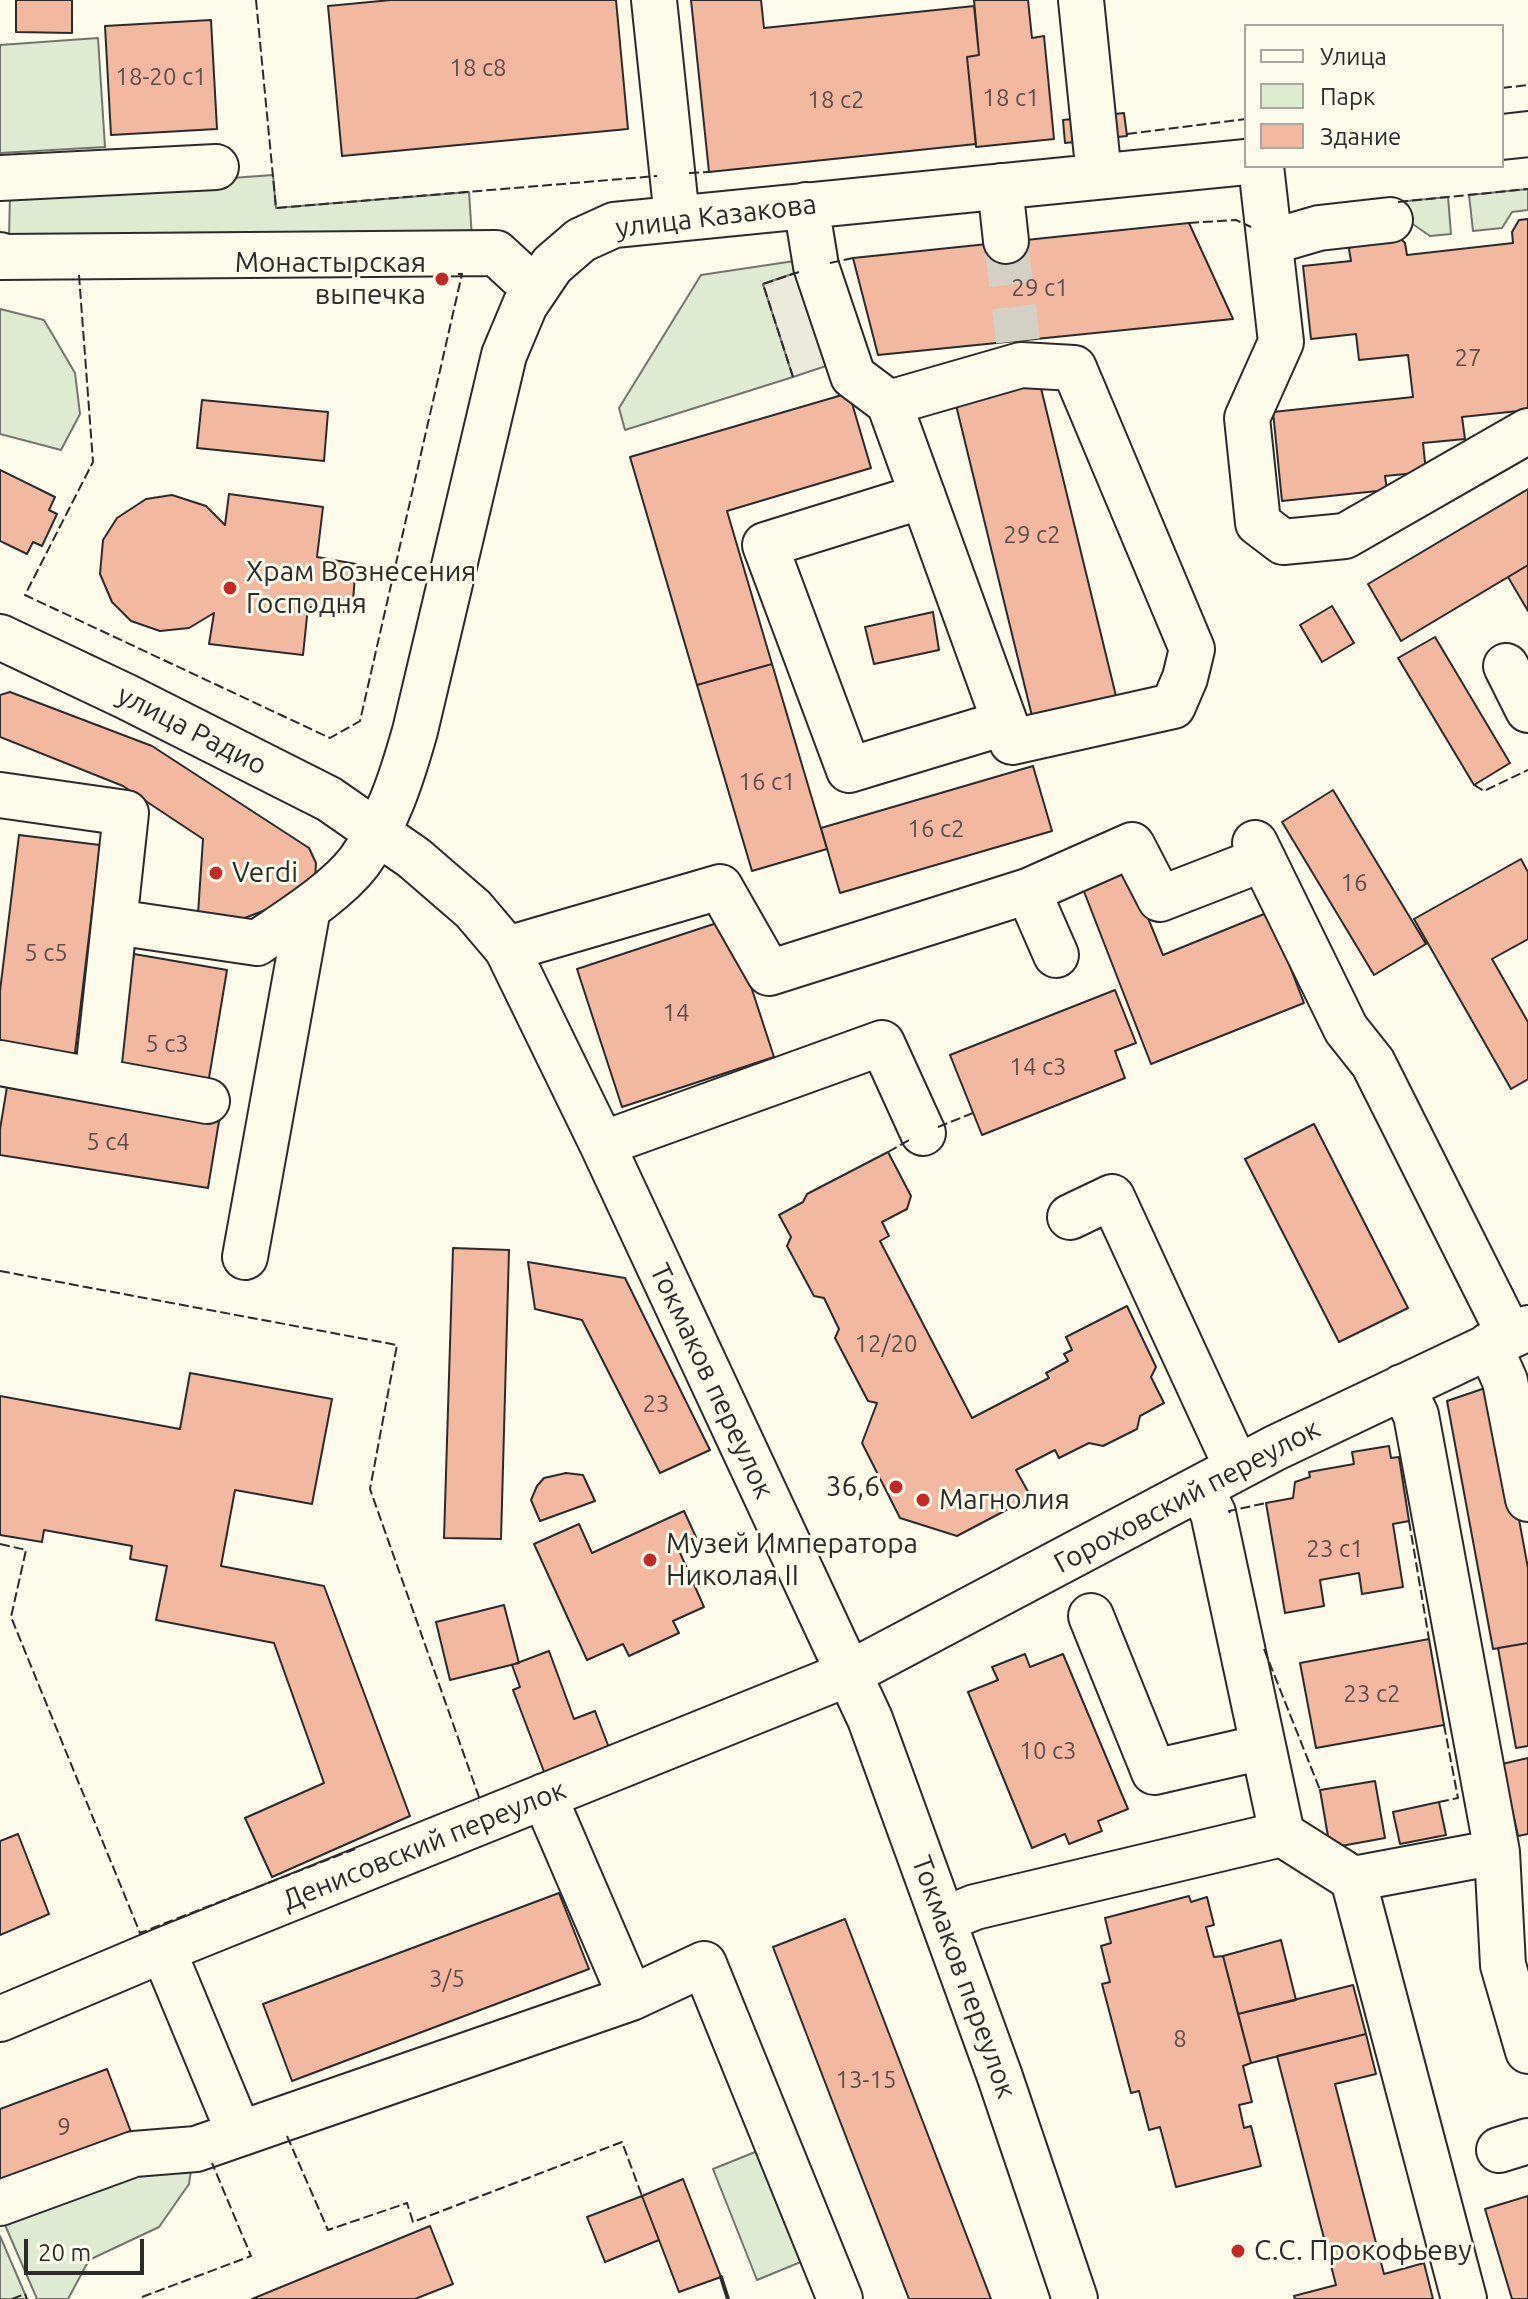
<!DOCTYPE html>
<html>
<head>
<meta charset="utf-8">
<style>
	body { margin:0 }
	#map { position:relative; width:1528px; height:2299px; overflow:hidden; background:#fdfbea; font-family:Ubuntu,sans-serif }
	canvas { display:block }
	.legend { position:absolute; left:1244px; top:24px; width:260px; height:144px; box-sizing:border-box; background:#fdfbea; border:2px solid #a9a89e; margin:0; padding:10px 14px; list-style:none; font-size:24px; color:#2b2b2b }
	.legend li { display:flex; align-items:center; gap:16px; height:40px }
	.legend b { width:40px; border:2px solid #a9a89e }
	.scale { position:absolute; left:24px; top:2239px; width:120px; height:36px; box-sizing:border-box; border:4px solid #2b2b2b; border-top:0; padding-left:10px; font-size:24px; line-height:28px; white-space:nowrap; color:#2b2b2b; -webkit-text-stroke:6px #fdfbea; paint-order:stroke }
</style>
</head>
<body>
<div id="map">
<canvas width="1528" height="2299"></canvas>
<ul class="legend">
<li><b style="height:10px;background:#fdfbea"></b>Улица</li>
<li><b style="height:22px;background:#deebd1"></b>Парк</li>
<li><b style="height:22px;background:#f2b8a0"></b>Здание</li>
</ul>
<div class="scale">20 m</div>
</div>
<script>
const c = document.querySelector('canvas').getContext('2d');
c.lineJoin = 'round';
function paint(path, color) {
  c.fillStyle = color;
  c.fill(path, 'evenodd');
}
function strokePath(path, color, width, dash) {
  c.strokeStyle = color;
  c.lineWidth = width;
  c.lineCap = dash ? 'butt' : 'round';
  c.setLineDash(dash || []);
  c.stroke(path);
}
function label(font, color, halo, rows, align = 'center') {
  c.font = font + ' Ubuntu,sans-serif';
  c.lineWidth = 6;
  c.setLineDash([]);
  c.textBaseline = 'middle';
  c.strokeStyle = halo;
  c.fillStyle = color;
  for (const [text, x, y, turn = 0] of rows) {
    c.save();
    c.translate(x, y);
    c.rotate((+turn || 0) * Math.PI / 180);
    c.textAlign = isNaN(turn) ? turn : align;
    if (halo) c.strokeText(text, 0, 0);
    c.fillText(text, 0, 0);
    c.restore();
  }
}
const green = new Path2D(`
	M98,38L105,147L0,153V45Z
	M273,175L276,208L469,192L472,238H9L10,194Z
	M1528,189V210L1512,212L1502,228L1473,231L1469,195Z
	M1448,197L1451,234L1430,236L1398,214L1397,202Z
	M801,260L804,270L763,284L793,377L625,430L619,408L701,275Z
	M0,309L44,320L75,373L80,414L61,450L0,434Z
	M765,2148L808,2259L757,2280L713,2169Z
	M191,2170L189,2184L159,2227L89,2260L68,2299H37L5,2225L140,2175Z
	M0,2236L25,2294L27,2299H0Z`);
const parking = new Path2D(`
	M804,270L835,363L793,377L763,284Z`);
const building = new Path2D(`
	M16,0H72V33L16,32Z
	M391,0H616L628,129L342,156L328,6Z
	M691,0H761L764,28L974,6L979,55L967,57L976,144L709,172Z
	M974,0H1028L1032,38L1044,36L1054,139L976,147L967,57L979,55Z
	M211,20L217,129L111,135L105,26Z
	M1124,113L1127,136L1108,138L1105,115Z
	M1081,118L1084,141L1065,143L1063,120Z
	M1528,219V410L1462,417L1465,439L1423,443L1426,472L1385,476L1387,490L1282,501L1273,412L1413,397L1408,355L1359,360L1356,334L1311,339L1303,266L1351,261L1349,249L1357,238L1396,234L1405,243L1407,255L1513,243L1512,232L1519,220Z
	M1189,223L1233,319L878,355L853,258Z
	M1039,380L1116,696L1032,716L955,401Z
	M849,393L871,468L727,511L772,664L697,685L630,457Z
	M202,400L328,412L324,461L197,448Z
	M0,470L55,497L49,510L57,514L42,546L33,542L27,554L0,541Z
	M1528,489V565L1401,641L1368,584Z
	M229,494L323,507L317,557L356,564L352,613L308,607L303,655L209,644L214,613L189,628L160,631L131,621L112,602L100,574L103,540L117,518L146,499L172,495L206,506L225,525Z
	M1528,565V611L1508,577Z
	M1332,606L1354,643L1322,662L1300,625Z
	M933,612L939,650L874,664L865,627Z
	M1435,637L1510,763L1474,785L1398,658Z
	M772,664L827,849L752,871L697,685Z
	M10,692L152,746L309,848L316,863L315,880L310,893L242,919L198,914L203,839L123,786L0,737V695Z
	M1033,766L1052,831L840,893L821,828Z
	M1333,790L1426,944L1374,975L1282,822Z
	M19,835L100,845L73,1069L0,1061V991Z
	M1521,859L1528,872V939L1492,959L1528,1022V1079L1511,1089L1414,919Z
	M1129,871L1163,955L1269,912L1304,1003L1151,1064L1083,889Z
	M729,919L774,1057L622,1107L577,969Z
	M134,954L227,970L207,1090L114,1074Z
	M1115,990L1136,1043L1115,1051L1125,1078L982,1135L950,1055Z
	M8,1081L220,1115L208,1188L0,1155V1129Z
	M1314,1124L1408,1308L1339,1342L1245,1159Z
	M888,1152L911,1196L907,1209L882,1222L889,1236L880,1241L972,1418L1049,1378L1046,1373L1068,1361L1064,1354L1072,1350L1066,1337L1127,1306L1156,1367L1151,1377L1164,1403L1140,1416L1137,1429L1103,1446L1089,1443L1059,1458L1055,1450L1016,1470L1031,1497L957,1536L900,1518L862,1443L877,1403L868,1401L835,1338L839,1329L824,1298L814,1296L787,1246L791,1237L779,1215L803,1202L807,1194Z
	M453,1248L509,1250L501,1539L444,1538Z
	M528,1262L625,1278L710,1450L660,1473L582,1320L535,1309Z
	M190,1373L332,1399L312,1504L235,1490L221,1566L324,1586L410,1816L272,1877L245,1818L324,1783L274,1643L156,1620L167,1566L130,1559L132,1546L44,1530L42,1542L0,1535V1396L180,1429Z
	M1494,1385L1528,1568V1643L1493,1649L1447,1401Z
	M1389,1446L1391,1458L1399,1457L1409,1521L1393,1524L1403,1587L1362,1594L1359,1573L1320,1580L1324,1606L1285,1613L1266,1503L1293,1498L1295,1482L1310,1477L1309,1472L1354,1464L1352,1452Z
	M566,1473L583,1475L595,1501L540,1521L531,1500L537,1486L544,1478Z
	M684,1511L696,1537L677,1546L704,1607L673,1621L679,1633L629,1656L623,1644L587,1660L534,1544L579,1524L592,1553Z
	M504,1605L519,1663L450,1680L436,1622Z
	M1429,1639L1444,1725L1316,1748L1300,1663Z
	M1528,1643V1746L1516,1748L1498,1648Z
	M549,1651L574,1719L595,1711L611,1753L546,1777L513,1690L520,1687L512,1665Z
	M1025,1654L1030,1667L1063,1654L1128,1809L1098,1821L1102,1831L1069,1844L1065,1834L1032,1848L968,1692L998,1680L992,1667Z
	M1528,1758V1834L1518,1836L1502,1764Z
	M1375,1781L1385,1838L1330,1848L1320,1790Z
	M1439,1802L1446,1835L1400,1844L1393,1812Z
	M18,1834L49,1914L0,1935V1841Z
	M559,1893L589,1969L292,2081L263,2004Z
	M1189,1896L1191,1902L1207,1897L1214,1925L1206,1927L1214,1957L1223,1956L1251,2063L1243,2066L1252,2102L1239,2105L1244,2128L1251,2126L1261,2166L1176,2187L1160,2127L1149,2130L1139,2091L1131,2093L1102,1984L1110,1982L1101,1946L1111,1943L1105,1918Z
	M845,1919L991,2299H909L848,2142L773,1947Z
	M1281,1940L1296,2000L1238,2014L1223,1956Z
	M1353,1985L1366,2034L1251,2063L1238,2014Z
	M1366,2034L1376,2074L1335,2084L1384,2274L1424,2263L1433,2299H1295L1294,2296L1336,2285L1277,2056Z
	M107,2069L136,2145L0,2196V2109Z
	M683,2179L721,2277L679,2292L642,2196Z
	M642,2196L659,2240L605,2262L587,2217Z
	M1528,2196V2299H1512L1485,2209Z
	M430,2226L453,2284L415,2299H252Z`);
const minorTunnel = new Path2D(`
	M1006,241L1018,341`);
const minor = new Path2D(`
	M654,0L677,218
	M1081,0L1099,176
	M1502,137L1528,134
	M1261,166L1281,342L1247,418L1258,523L1283,542L1345,536L1528,431
	M0,178L216,167
	M1000,186L1006,241
	M806,205L816,266L853,376L889,403L1012,742L1173,706L1185,678L1192,649L1074,368L1021,365L889,403
	M1271,242L1319,228L1390,220
	M0,255L2,257L496,253L535,289
	M923,496L765,545L849,770L1004,723
	M0,637L127,697L329,799L414,858L473,909L507,949L602,1144L870,1719L1000,2077L1075,2299
	M1506,666L1528,710
	M0,795L126,813L97,1081
	M1255,843L1346,1029L1373,1063L1510,1336
	M1028,891L1132,845L1160,899L1263,859
	M115,922L257,943C289,921 335,893 359,862C387,824 402,777 415,731L504,355L525,305L552,265L581,240L614,225L1246,162
	M507,949L720,887L769,973L1028,891L1056,955
	M0,1063L207,1101
	M602,1144L882,1043L923,1133
	M1070,1217L1112,1197L1237,1468
	M245,1257L308,908
	M1489,1345L1505,1381L1528,1499
	M1091,1616L1154,1772L1263,1747
	M1282,1834L1353,1879L1497,1852L1416,1415L1402,1387
	M1497,1852L1503,1965L1528,2051
	M1353,1879L1464,2299
	M943,1920L975,1907L1282,1834L1213,1513L1200,1488
	M163,1950L239,2133
	M631,1998L704,1964L840,2299
	M0,2019L163,1950L850,1673L1275,1448L1528,1328
	M1499,2150L1528,2141
	M0,2203L134,2154L196,2149L631,1998L544,1796`);
const fence = new Path2D(`
	M256,0L276,208L657,176
	M1502,88L1528,85
	M1127,134L1246,119
	M689,173L709,172
	M1398,202L1528,189
	M1189,223L1236,220L1251,227
	M830,263L853,258
	M79,275L93,462L25,595L330,738L360,721L462,274H458
	M793,377L763,284L799,272
	M1474,785L1484,791L1528,770
	M938,1127L973,1113
	M888,1152L909,1140
	M0,1271L397,1345L370,1489L480,1800L478,1801
	M1230,1513L1229,1511L1266,1503
	M1409,1521L1429,1639
	M0,1544L26,1550L11,1617L140,1933L355,1849
	M1264,1649L1320,1790
	M1439,1802L1458,1798L1444,1725
	M287,2136L328,2230L407,2203L413,2222L622,2142L642,2196
	M142,2297L251,2256L212,2163
	M12,2299L25,2294L27,2299`);
const wall = new Path2D(`
	M721,2277L728,2299`);
const markers = [
	[442,279,8,"#c62828"],
	[230,588,8,"#c62828"],
	[216,873,8,"#c62828"],
	[896,1487,8,"#c62828"],
	[923,1500,8,"#c62828"],
	[650,1560,8,"#c62828"],
	[1238,2251,8,"#c62828"]
];
const numberNames = [
	["18 с8",478,68],
	["18-20 с1",161,77],
	["18 с1",1011,98],
	["18 с2",836,100],
	["29 с1",1040,288],
	["27",1468,358],
	["29 с2",1032,535],
	["16 с1",767,782],
	["16 с2",936,829],
	["16",1354,883],
	["5 с5",46,953],
	["14",676,1013],
	["5 с3",167,1044],
	["14 с3",1038,1067],
	["5 с4",108,1142],
	["12/20",886,1344],
	["23",656,1404],
	["23 с1",1335,1549],
	["23 с2",1372,1694],
	["10 с3",1048,1751],
	["3/5",447,1979],
	["8",1180,2039],
	["13-15",866,2080],
	["9",64,2127]
];
const streetNames = [
	["улица Казакова",716,216,-7],
	["улица Радио",192,730,27],
	["Токмаков переулок",712,1381,65],
	["Гороховский переулок",1187,1496,-28],
	["Денисовский переулок",424,1845,-22],
	["Токмаков переулок",964,1977,70]
];
const poiNames = [
	["Монастырская",426,263,"right"],
	["выпечка",426,295,"right"],
	["Храм Вознесения",246,572],
	["Господня",246,604],
	["Verdi",232,873],
	["36,6",880,1487,"right"],
	["Магнолия",939,1500],
	["Музей Императора",666,1544],
	["Николая II",666,1576],
	["С.С. Прокофьеву",1254,2251]
];
paint(green, '#deebd1');
strokePath(green, '#74746e', 2);
paint(parking, '#eceadb');
strokePath(parking, '#74746e', 2);
paint(building, '#f2b8a0');
strokePath(building, '#2b2b2b', 2);
strokePath(minorTunnel, '#d3d1c4', 44, [44, 22]);
strokePath(minor, '#2b2b2b', 48);
strokePath(minor, '#fdfbea', 44);
strokePath(fence, '#2b2b2b', 2, [10, 4]);
strokePath(wall, '#2b2b2b', 4);
for (const [x, y, r, color] of markers) {
  const dot = new Path2D();
  dot.arc(x, y, r, 0, 2 * Math.PI);
  c.fillStyle = color;
  c.fill(dot);
  strokePath(dot, '#fdfbea', 3);
}
label('24px', '#5d4e48', null, numberNames);
label('28px', '#2b2b2b', '#fdfbea', streetNames);
label('28px', '#2b2b2b', '#fdfbea', poiNames, 'left');
</script>
</body>
</html>
